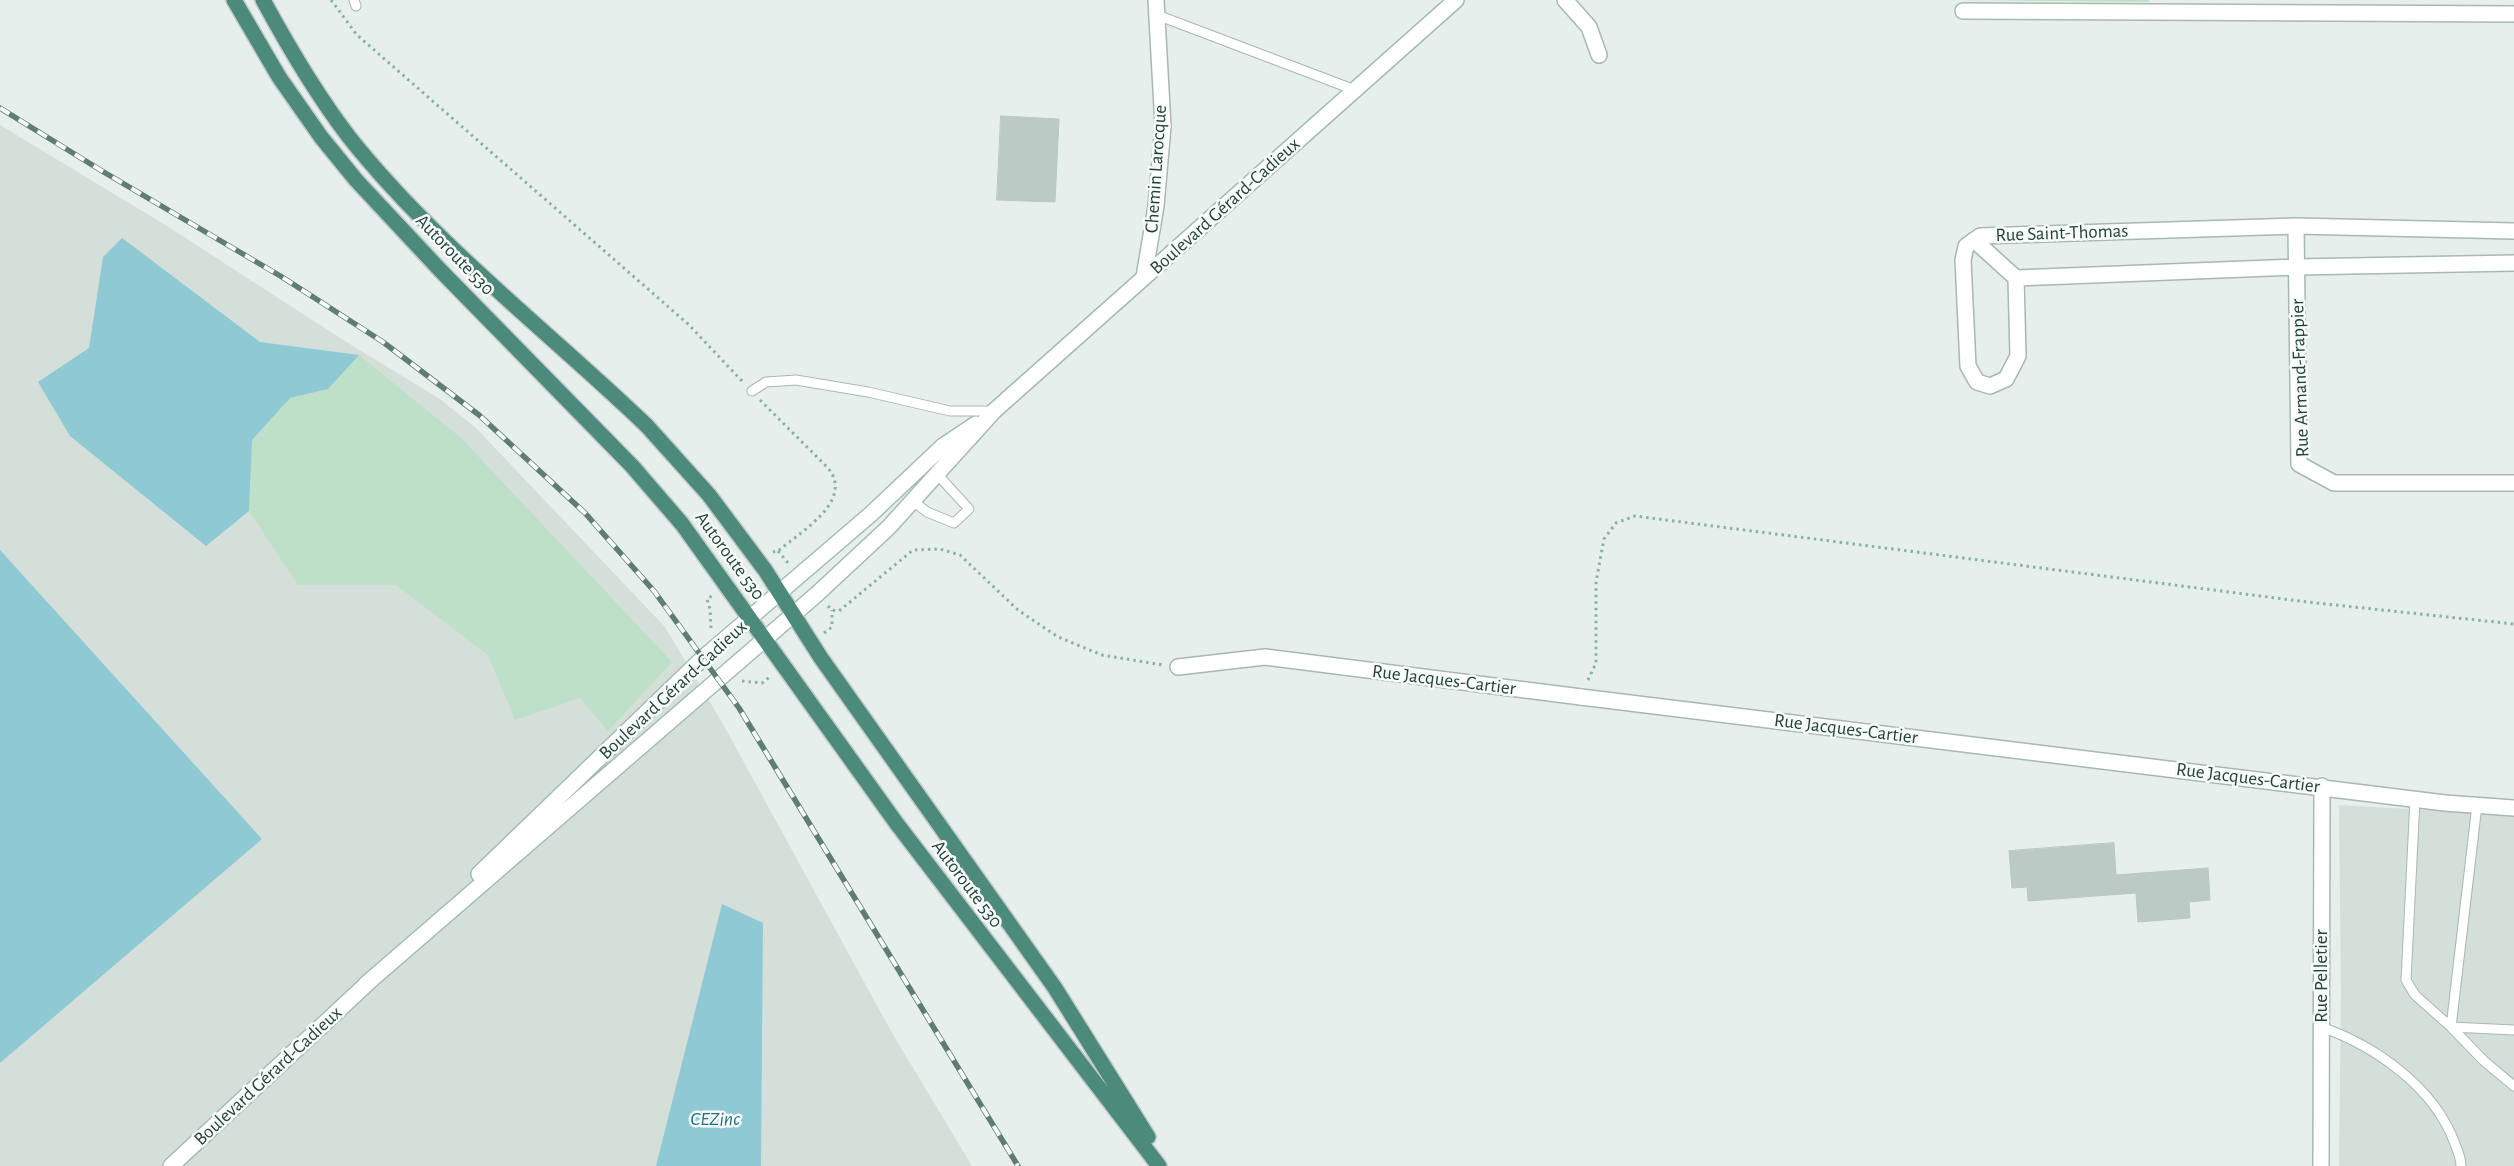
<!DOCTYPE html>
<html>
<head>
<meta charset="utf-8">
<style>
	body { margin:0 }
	canvas { display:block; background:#e6efeb }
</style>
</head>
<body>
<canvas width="2514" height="1166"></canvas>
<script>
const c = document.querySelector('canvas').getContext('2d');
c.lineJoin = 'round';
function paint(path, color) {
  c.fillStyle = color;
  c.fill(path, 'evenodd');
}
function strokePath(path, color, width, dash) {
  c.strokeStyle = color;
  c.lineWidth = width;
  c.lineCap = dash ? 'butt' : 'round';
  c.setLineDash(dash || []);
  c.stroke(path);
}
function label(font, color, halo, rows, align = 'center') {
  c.font = font + ' "Alegreya Sans",sans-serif';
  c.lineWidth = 5;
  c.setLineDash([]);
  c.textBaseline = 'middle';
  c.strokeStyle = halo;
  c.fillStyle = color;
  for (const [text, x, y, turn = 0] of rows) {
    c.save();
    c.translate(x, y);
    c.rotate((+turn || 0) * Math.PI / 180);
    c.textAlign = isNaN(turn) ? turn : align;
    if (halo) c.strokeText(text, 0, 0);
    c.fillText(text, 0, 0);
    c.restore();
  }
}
const built = new Path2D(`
	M0,125L167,226L340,338L440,399L476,428L665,627L723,724L892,1033L972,1166H0Z
	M2339,805L2514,815V1166H2339L2341,994Z`);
const green = new Path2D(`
	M1958,0H2149V2Z
	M359,355L461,438L672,662L608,731L580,698L515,720L488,655L396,585H298L249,511L252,440L290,398L328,389Z`);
const water = new Path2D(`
	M122,238L260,342L359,355L328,389L290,398L252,440L249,511L206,546L70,436L38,382L89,348L103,257Z
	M0,550L262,839L0,1063Z
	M722,904L763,923L761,1166H656Z`);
const building = new Path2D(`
	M1001,116L1059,119L1055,202L997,200Z
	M2114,843L2116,875L2208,868L2210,900L2189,902L2190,918L2138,922L2136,893L2028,901L2027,887L2012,888L2009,851Z`);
const path = new Path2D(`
	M331,0L357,35L688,324L742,381
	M760,400L828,468C855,501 800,532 778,551L773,552
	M778,551L788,563
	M828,606L832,610L839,611L913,550L940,549L960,555L1018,610L1058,637L1102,655L1163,665
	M711,628L710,609L707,599L713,595
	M824,633L832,627V610
	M1588,680L1596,663V582L1604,539L1616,523L1635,516L2307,602L2514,624
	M742,681L762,683L771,676`);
const service = new Path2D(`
	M354,0L356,6
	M1157,15L1355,90
	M752,391L766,382L796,380L868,392L950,411H994
	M913,501L927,512L954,523L969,509L938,475
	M2415,799L2406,980L2415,995L2451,1027L2484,1061L2514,1086
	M2321,1027C2376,1046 2435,1088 2455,1144C2458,1151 2461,1158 2461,1166
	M2451,1027L2477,805
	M2451,1027L2514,1030`);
const minor = new Path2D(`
	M1963,11L2514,14
	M2296,226L2299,464L2334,483H2514
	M2514,231L2296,226L1980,236L1966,246L1963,260L1968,366L1977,382L1990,386L2006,379L2018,356L2016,278L2296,267L2514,263
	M1974,240L2016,278
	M1144,277L1156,206L1163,126L1156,0
	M1178,667L1265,657L1581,697
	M2321,1166L2322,786`);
const tertiary = new Path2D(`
	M1565,0L1589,27L1599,55
	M1581,697L2445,803L2514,808`);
const secondary = new Path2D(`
	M479,874L703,658L871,514L943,446L976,424
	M365,985L817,594L889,527L994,411L1456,0
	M171,1166L371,980`);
const trunk = new Path2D(`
	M234,0L279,77L321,137L356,180L441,271L632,466L682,524L897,824L1159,1166
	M263,0C289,48 316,94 349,137C433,243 549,332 647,426L709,495L765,570L821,658L1055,988L1148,1137`);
const rail = new Path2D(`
	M0,108L102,171L282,277L383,342L479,415L585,513L654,591L739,708L1018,1166`);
const streetNames = [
	["Chemin Larocque",1156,169,-86],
	["Boulevard Gérard-Cadieux",1225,206,-42],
	["Rue Saint-Thomas",2062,233,-2],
	["Autoroute 530",455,255,46],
	["Rue Armand-Frappier",2300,378,-92],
	["Autoroute 530",730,556,54],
	["Rue Jacques-Cartier",1444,680,7],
	["Boulevard Gérard-Cadieux",673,690,-43],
	["Rue Jacques-Cartier",1846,729,7],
	["Rue Jacques-Cartier",2248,778,7],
	["Autoroute 530",967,884,53],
	["Rue Pelletier",2321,976,-90],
	["Boulevard Gérard-Cadieux",268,1076,-43]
];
const waterNames = [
	["CEZinc",715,1119]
];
paint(built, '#d4dfda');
paint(green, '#bfe0c8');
paint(water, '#8ec9d4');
paint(building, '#bbcac4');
strokePath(building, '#b8c9c2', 1);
strokePath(service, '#a8b8b2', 11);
strokePath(minor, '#a8b8b2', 18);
strokePath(tertiary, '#a8b8b2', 18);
strokePath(secondary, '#a4bbb3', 18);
strokePath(trunk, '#c2cac8', 18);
strokePath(path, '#86b3a5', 3, [2.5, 4]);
strokePath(service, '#fff', 9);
strokePath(minor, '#fff', 15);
strokePath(tertiary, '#fff', 15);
strokePath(secondary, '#fff', 15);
strokePath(trunk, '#4c8a7c', 15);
strokePath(rail, '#5f7d75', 5.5);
strokePath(rail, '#f7fbf9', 4, [11]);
label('19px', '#24423a', '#f7fbf9', streetNames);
label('italic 20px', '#1c6f80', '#f7fbf9', waterNames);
</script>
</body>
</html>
